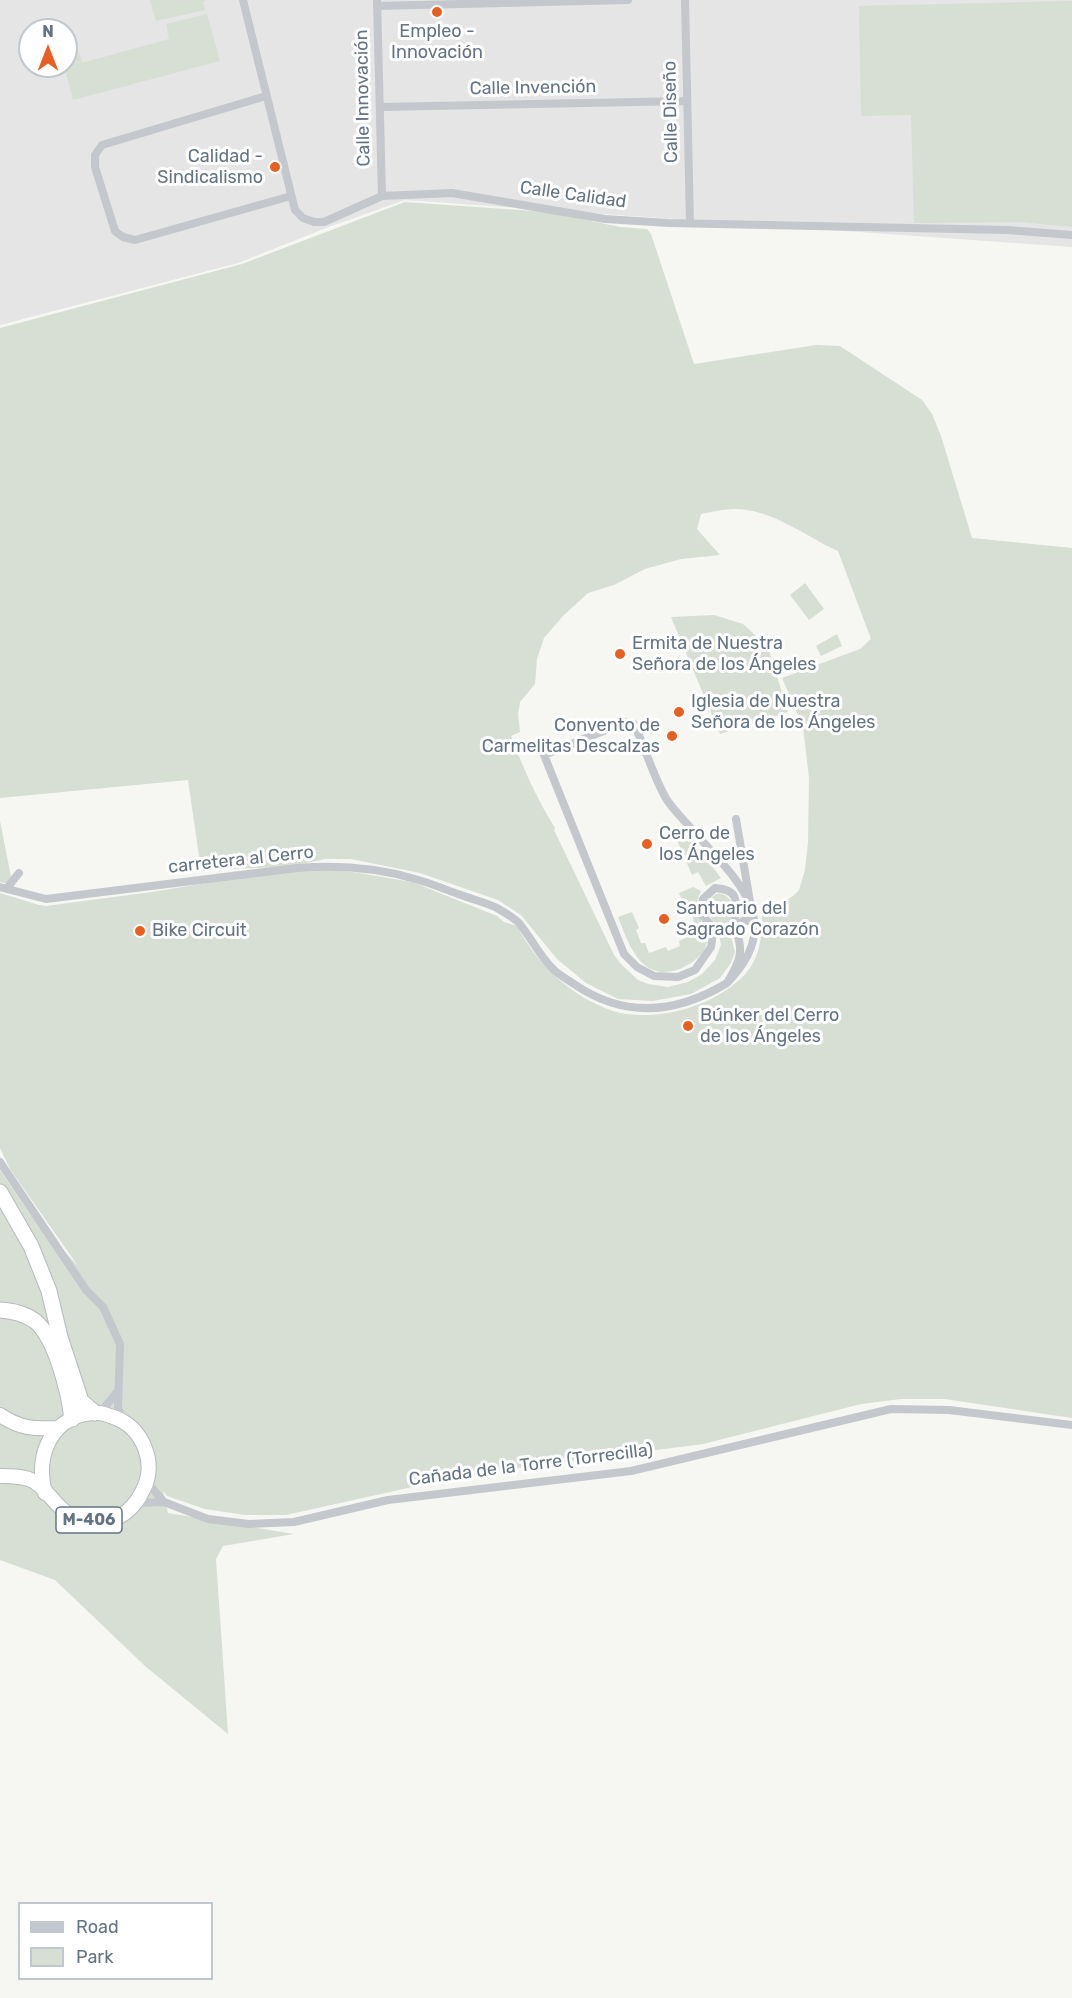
<!DOCTYPE html>
<html>
<head>
<meta charset="utf-8">
<style>
	body { margin:0 }
	#map { position:relative; width:1072px; height:1998px; overflow:hidden; background:#f6f6f3; font-family:Rubik,sans-serif }
	canvas { display:block }
	.legend { position:absolute; left:18px; top:1902px; width:195px; height:78px; box-sizing:border-box; background:#fff; border:2px solid #c1c7ce; margin:0; padding:8px 10px; list-style:none; font-size:18px; color:#647485 }
	.legend li { display:flex; align-items:center; gap:12px; height:30px }
	.legend b { width:30px; border:2px solid #c1c7ce }
	.north { position:absolute; left:18px; top:18px; width:60px; height:60px; box-sizing:border-box; background:#fff; border:2px solid #c1c7ce; border-radius:50%; rotate:0deg; font-size:16px; font-weight:700; line-height:24px; text-align:center; color:#647485 }
	.north::after { content:''; display:block; margin:auto; width:21px; height:27px; background:#e86021; clip-path:polygon(50% 0,100% 100%,50% 72%,0 100%) }
</style>
</head>
<body>
<div id="map">
<canvas width="1072" height="1998"></canvas>
<ul class="legend">
<li><b style="height:8px;background:#c4c7cb"></b>Road</li>
<li><b style="height:16px;background:#d7ded4"></b>Park</li>
</ul>
<div class="north">N</div>
</div>
<script>
const c = document.querySelector('canvas').getContext('2d');
c.lineJoin = 'round';
function paint(path, color) {
  c.fillStyle = color;
  c.fill(path, 'evenodd');
}
function strokePath(path, color, width, dash) {
  c.strokeStyle = color;
  c.lineWidth = width;
  c.lineCap = dash ? 'butt' : 'round';
  c.setLineDash(dash || []);
  c.stroke(path);
}
function label(font, color, halo, rows, align = 'center') {
  c.font = font + ' Rubik,sans-serif';
  c.lineWidth = 6;
  c.setLineDash([]);
  c.textBaseline = 'middle';
  c.strokeStyle = halo;
  c.fillStyle = color;
  for (const [text, x, y, turn = 0] of rows) {
    c.save();
    c.translate(x, y);
    c.rotate((+turn || 0) * Math.PI / 180);
    c.textAlign = isNaN(turn) ? turn : align;
    if (halo) c.strokeText(text, 0, 0);
    c.fillText(text, 0, 0);
    c.restore();
  }
}
const built = new Path2D(`
	M0,0H1072V247L405,200L326,228L238,263L0,325ZM30,30H66V66H30Z`);
const green = new Path2D(`
	M150,0H205L206,1L203,2L205,10L156,21Z
	M1072,1V227L1020,222L914,223L911,115L861,116L859,6Z
	M207,14L220,61L73,100L64,66H66V52L78,49L82,63L169,39L166,24Z
	M405,202L548,212L620,227L647,229L651,234L694,364L816,345L840,346L922,400L932,414L941,436L972,538L1072,548V1418L945,1399H901L861,1404L703,1444L471,1474L286,1515H245L205,1509L167,1496L163,1491L168,1513L294,1534L223,1546L216,1559L228,1734L145,1666L55,1580L0,1560V1170L32,1217L78,1266L10,1169L0,1148V893L39,905L46,906L152,892L297,868L353,872L412,882L497,916L504,922L517,926C537,963 566,992 605,1008C650,1027 722,1006 750,968C761,952 762,933 762,915L793,896L799,890L805,870L808,842L809,778L803,727L782,678L860,649L871,639L838,551C804,536 773,509 734,509C724,509 712,512 701,514L697,529L720,555L681,559L645,569L614,585L588,593L563,616L544,638L537,659L535,684L520,702L518,714L520,732L511,736C523,768 537,799 555,828L554,830L614,955L621,964L638,980L648,984L668,987L688,982L702,974L715,960L721,945L718,928L708,913L707,903C716,891 722,890 732,902L730,933L735,952L731,963L720,978L691,994L653,1001L618,999L586,983L557,959L521,915L498,900L420,873L351,859H325L287,867L201,870L188,780L0,798V328L242,264Z
	M805,583L824,609L809,620L790,595Z
	M714,615L743,624L768,647L788,712L720,734L671,617Z
	M837,634L842,646L821,656L816,646Z
	M0,821L11,877L9,884L0,882Z
	M684,835L698,848L721,878L706,886L698,872L692,875L676,838Z
	M693,887L701,891C687,918 715,926 705,948C701,957 689,965 680,969C641,983 629,945 618,917L632,912L639,928L636,930L641,943H645L649,953L666,947L668,951L680,946L679,941L695,934L691,923L694,921L689,909L686,910L679,893Z`);
const minor = new Path2D(`
	M243,0L295,210L303,218L314,222H324L382,196L452,193L605,219L669,223L1007,230L1072,235
	M377,0L382,196
	M685,0L690,223
	M377,6L628,0
	M266,96L102,145L95,155V167L115,231L123,237L135,240L291,196
	M380,107L687,101
	M626,722L634,724C645,747 654,779 667,800C673,809 681,817 688,825C732,876 790,919 727,983C733,973 741,960 740,948C740,940 736,933 735,925C734,906 744,890 715,888L703,899L701,907L703,916L710,924L713,933L711,947L695,970L678,977L654,976L637,967L624,954L544,755Z
	M736,819L750,902L737,909
	M0,887L46,899L297,868C335,865 378,868 415,879C430,883 444,889 458,894C471,899 485,902 497,908C504,912 514,918 519,923C532,939 540,957 555,971C561,976 568,980 574,984C625,1019 676,1014 727,983
	M7,888L19,873
	M736,928L744,920L756,923
	M0,1162L86,1290L103,1307L120,1344L118,1407L123,1421
	M100,1413L118,1391
	M147,1482L164,1502
	M137,1503L164,1502L208,1519L249,1524L294,1522L388,1500L631,1471L891,1409L949,1410L1072,1425`);
const trunk = new Path2D(`
	M0,1415C21,1429 34,1429 58,1428
	M0,1476C11,1476 26,1476 35,1482C56,1497 59,1518 89,1520C95,1521 102,1522 107,1521C125,1517 136,1505 143,1490C157,1463 143,1429 116,1418C110,1416 104,1413 98,1413C53,1413 34,1454 45,1493`);
const motorway = new Path2D(`
	M0,1192L31,1246L49,1291L60,1337L81,1401L95,1413
	M0,1310C13,1311 24,1313 35,1321C56,1338 69,1393 72,1419`);
const markers = [
	[437,12,6,"#e86021"],
	[275,167,6,"#e86021"],
	[620,654,6,"#e86021"],
	[679,712,6,"#e86021"],
	[672,736,6,"#e86021"],
	[647,844,6,"#e86021"],
	[664,919,6,"#e86021"],
	[140,931,6,"#e86021"],
	[688,1026,6,"#e86021"]
];
const shields = [
	[89,1520,66]
];
const shieldNames = [
	["M-406",89,1520]
];
const poiNames = [
	["Empleo -",437,32,"center"],
	["Innovación",437,53,"center"],
	["Calidad -",263,157,"right"],
	["Sindicalismo",263,178,"right"],
	["Ermita de Nuestra",632,644],
	["Señora de los Ángeles",632,665],
	["Iglesia de Nuestra",691,702],
	["Señora de los Ángeles",691,723],
	["Convento de",660,726,"right"],
	["Carmelitas Descalzas",660,747,"right"],
	["Cerro de",659,834],
	["los Ángeles",659,855],
	["Santuario del",676,909],
	["Sagrado Corazón",676,930],
	["Bike Circuit",152,931],
	["Búnker del Cerro",700,1016],
	["de los Ángeles",700,1037]
];
const streetNames = [
	["Calle Invención",533,88,-1],
	["Calle Innovación",363,98,-91],
	["Calle Diseño",671,112,-91],
	["Calle Calidad",573,195,8],
	["carretera al Cerro",241,860,-6],
	["Cañada de la Torre (Torrecilla)",531,1465,-7]
];
paint(built, '#e4e5e4');
paint(green, '#d7ded4');
strokePath(trunk, '#b6babd', 16);
strokePath(motorway, '#b6babd', 17);
strokePath(minor, '#c4c7cb', 8);
strokePath(trunk, '#fff', 14);
strokePath(motorway, '#fff', 15);
for (const [x, y, r, color] of markers) {
  const dot = new Path2D();
  dot.arc(x, y, r, 0, 2 * Math.PI);
  c.fillStyle = color;
  c.fill(dot);
  strokePath(dot, '#fff', 2);
}
for (const [x, y, w] of shields) {
  const box = new Path2D();
  box.roundRect(x - w / 2, y - 13, w, 26, 4.5);
  c.fillStyle = '#fff';
  c.fill(box);
  strokePath(box, '#647485', 1.5);
}
label('bold 16px', '#647485', null, shieldNames);
label('18px', '#647485', '#fff', poiNames, 'left');
label('18px', '#647485', '#fff', streetNames);
</script>
</body>
</html>
